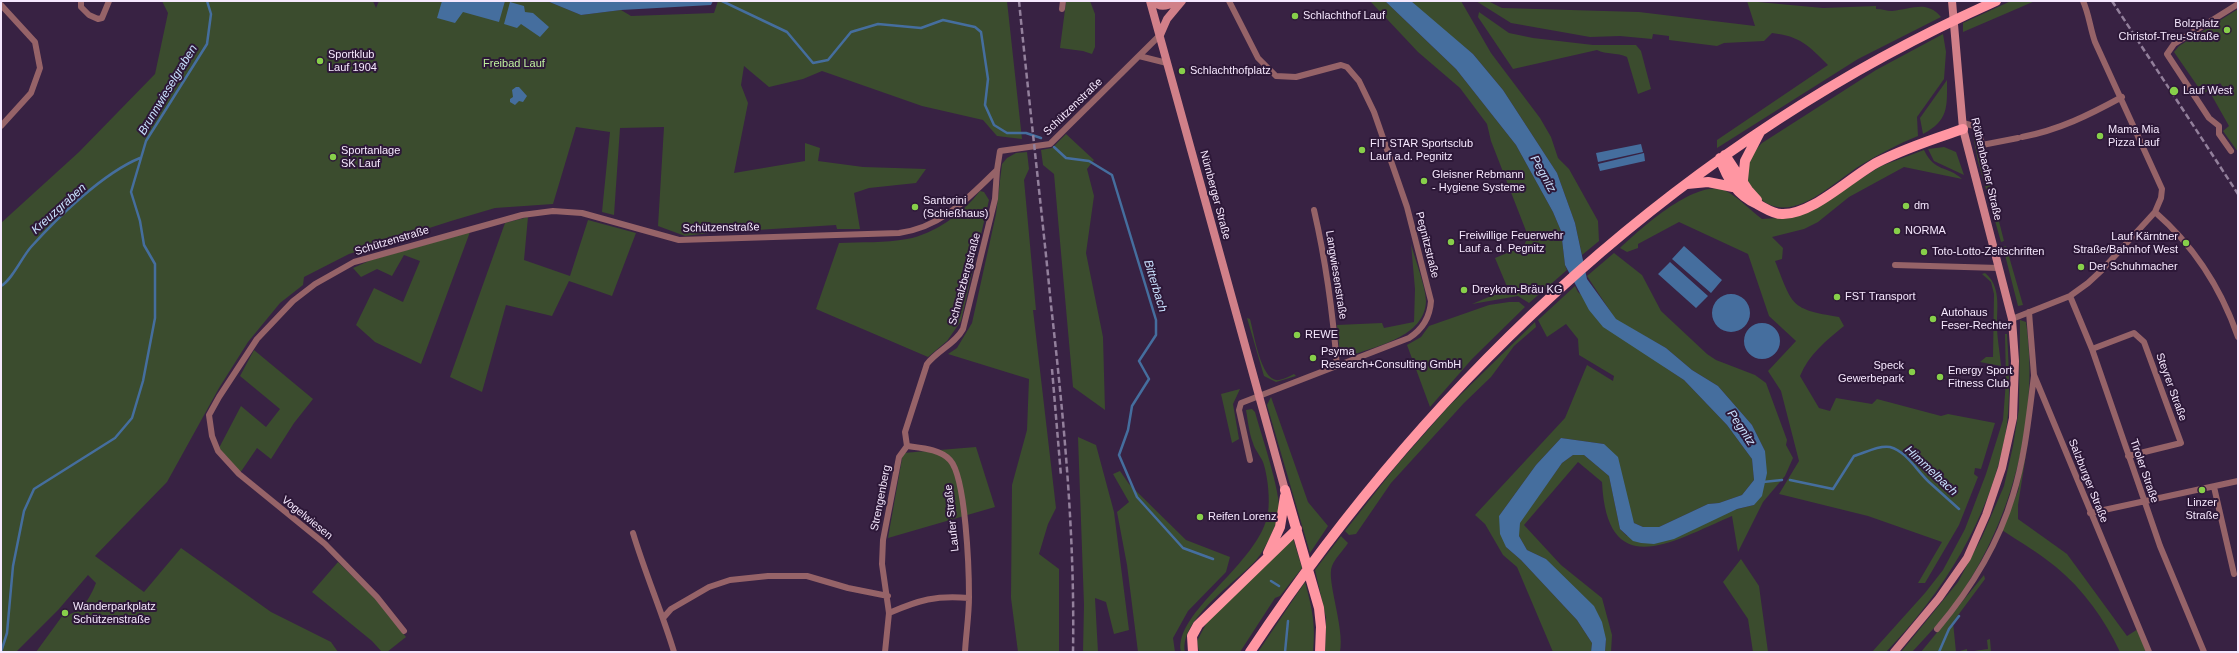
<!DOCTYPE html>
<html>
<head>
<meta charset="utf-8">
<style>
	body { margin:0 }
	#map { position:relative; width:2239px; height:653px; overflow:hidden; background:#382243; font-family:Arial,sans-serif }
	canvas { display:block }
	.frame { position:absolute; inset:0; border:2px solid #f6e8fe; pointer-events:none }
</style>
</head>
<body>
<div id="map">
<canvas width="2239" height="653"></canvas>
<div class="frame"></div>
</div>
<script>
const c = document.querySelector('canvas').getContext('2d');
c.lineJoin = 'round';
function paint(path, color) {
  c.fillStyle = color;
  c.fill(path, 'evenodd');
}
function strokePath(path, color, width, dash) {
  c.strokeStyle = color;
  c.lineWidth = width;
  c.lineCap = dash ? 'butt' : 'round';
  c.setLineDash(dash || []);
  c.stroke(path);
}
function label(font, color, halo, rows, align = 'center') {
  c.font = font + ' Arial,sans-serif';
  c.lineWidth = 4;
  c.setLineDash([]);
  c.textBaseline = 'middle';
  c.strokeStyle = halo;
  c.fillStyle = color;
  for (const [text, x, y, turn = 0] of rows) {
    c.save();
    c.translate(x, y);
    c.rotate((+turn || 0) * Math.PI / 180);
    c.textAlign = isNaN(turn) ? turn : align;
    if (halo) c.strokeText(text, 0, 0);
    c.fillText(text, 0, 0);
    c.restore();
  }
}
const green = new Path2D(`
	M162,1H373L376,8L379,1H547L581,15L621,10L631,16L714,13L718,1H1007L1022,139L997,136L983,120L922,106L822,71L803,79L769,87L744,66L741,85L748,103L734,173L805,161V143L820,148L818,161L863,167L926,169L916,183L869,188L854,193L860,229H837L836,225L709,233L685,236L658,226L664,127L620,128L614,215L602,212L610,132L576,127L553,204L495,208L451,221L349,254L304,277L303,285L280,303L248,342L219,388L167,482L95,556L144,592L181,548L271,612L331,642L338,652H36L63,615C81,615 90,598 96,583L88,575L59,609L16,652H1V223L79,152L155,74L168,13Z
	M1090,1L1095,14V47L1092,54L1083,51L1060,48L1066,2Z
	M1370,1H1385L1456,69L1516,145L1553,212L1561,231L1565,265L1567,270L1529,303L1518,296L1472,304L1508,289L1495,258L1524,246L1528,236L1491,141L1487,124L1460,88L1418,52Z
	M1411,1H1461L1491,53L1540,118L1551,137L1558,158L1569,169L1598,221L1599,241L1582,255L1575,223L1557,173L1503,90L1473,54L1425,15Z
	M1476,1H1488L1502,8L1639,12L1755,26L1747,1L1823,8L1876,6V9C1882,9 1887,11 1892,11C1912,9 1927,0 1941,17L1858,59L1717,148V140L1828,65C1809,46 1800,36 1772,33L1764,41L1724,43L1717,46L1669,40V36L1653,34L1652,39L1620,36L1590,37L1511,23Z
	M2011,1H2035L1963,32V23Z
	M2238,9V152L2223,131L2229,126L2212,96L2223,87L2220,83L2203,94L2174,52L2179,46Z
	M1479,12L1509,33L1533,38L1593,45H1636L1641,51L1651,89L1638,94L1627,57C1617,52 1606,55 1597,50L1513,69L1478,17Z
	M1943,34L1946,52L1944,79L1917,117L1918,136C1898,144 1879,154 1861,165C1833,182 1790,229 1757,196C1752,191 1745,182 1747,175C1750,159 1751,154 1762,143L1876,70Z
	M1947,80C1947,107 1949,120 1923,134L1920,118Z
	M1066,134L1094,160L1087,169L1094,196L1086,253L1103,337L1105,410L1073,387L1054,174L1043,165L1041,150L1052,148Z
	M1973,135H1977L2004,241L2001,242L1978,161Z
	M1944,147L1956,152L1964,175L1934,161L1928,149Z
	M1924,150C1935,173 1947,165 1962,179L1904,167L1849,197L1818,222L1804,229L1772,237L1783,248L1782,259L1775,261C1793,306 1790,309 1839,317L1844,326C1826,341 1809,354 1800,376L1819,408L1830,411L1836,398L1872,404L1877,399L1941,416L1948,414L1995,423L1981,469L1975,468L1974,474L1978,477L1959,525L1925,583H1918L1942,542L1868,516L1779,494L1799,461L1781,391L1768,371L1796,341L1769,316L1748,254L1679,222L1638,244V248L1627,252L1620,248C1639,230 1698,176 1726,191C1738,197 1750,210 1762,219L1793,217L1843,190L1881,166Z
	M1027,152L1029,169L1024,180L1036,310H1033L1056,508L1048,524L1039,554L1059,569V652H1018L1011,598L1012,485L1027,430L1029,379L948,354L957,348L972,323L996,214L1002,164L1007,158L1016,153Z
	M980,191L984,192L989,200L961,321L947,341L928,357L816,309L839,243C861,242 885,243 907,239C935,234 963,213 980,191Z
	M528,217L524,260L570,276L588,220L636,233L612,296L569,281L552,316L506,305L482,392L450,377L505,223Z
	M470,232L421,364L375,342L356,325L374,288L403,302L420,261L404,255L392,276L377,269L361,277L353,268L371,260Z
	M1411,244C1415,259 1426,288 1426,301C1425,337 1376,346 1350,356L1348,352L1340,355L1337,325L1382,323L1384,328L1414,322L1415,289Z
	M2006,246L2023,305L2018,306L2003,247Z
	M1614,253L1642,275L1661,311L1707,354L1716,360L1755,375L1766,383L1787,440L1786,445L1793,458L1785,476L1763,502L1738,552L1732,516C1673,541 1607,584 1602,482L1578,462L1524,525L1561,565L1602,598L1612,635L1611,652H1605L1606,639L1546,559L1527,550L1519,536V523L1562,463L1573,455H1584L1609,476L1620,529L1627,536L1754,505L1765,451L1752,425L1718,386L1692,370L1666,348L1616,320L1587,276Z
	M1985,273C2001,286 1997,307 1997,325C1997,339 2000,352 2001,366L1980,362L1986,357H1993L1994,294L1991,282L1982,274Z
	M1575,286L1578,292L1666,368L1684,380L1727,425L1752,459L1754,480L1742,495L1719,503L1708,504L1659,527H1643L1634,523L1604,444L1561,438L1536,465L1499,516L1506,547L1521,560L1577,620L1592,643L1591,652H1553L1517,567L1503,555L1485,524L1475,515L1565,418L1587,365L1613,381L1614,376L1579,355L1578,339L1566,324L1547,337L1538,320Z
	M1509,302H1519L1525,307L1472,359L1430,407L1407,345L1421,337L1429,326L1489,305Z
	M1247,318L1250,319C1254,333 1261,383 1279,380C1284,379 1290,376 1294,374L1296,376L1276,382L1264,376Z
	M2020,320L2026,322C2040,419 2011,525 1954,604C1941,621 1926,637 1912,652H1901L1958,582L1982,537L2004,486L2013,446L2019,409Z
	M1535,322L1536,327L1514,346L1491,377L1464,403L1391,483L1356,534L1349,535L1345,531L1397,465L1448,407Z
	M2005,334H2007C2009,368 2011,404 2005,437C1989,519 1943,593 1886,652H1872L1925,593L1943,570L1965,529L1986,474L2003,420L2006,381Z
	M254,350L313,399L294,423L271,459L257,448L240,473L219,448L241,406L266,427L280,409L240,376Z
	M1240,389L1233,404L1239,439L1232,443L1221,394Z
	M1271,397L1308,502L1328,526L1310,553L1267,405Z
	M1252,409L1255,412C1261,434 1281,492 1279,512C1277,524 1265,550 1257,559C1237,582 1179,619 1185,652H1181C1173,612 1260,563 1268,513C1270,499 1268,479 1264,465C1262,457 1255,451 1253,443C1249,433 1248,421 1246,410Z
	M1078,437L1096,445L1114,512L1129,630L1114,634L1106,602L1095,598L1098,652H1083L1084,605Z
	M976,447L995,507L888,538L903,453Z
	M2027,448L2018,505V519L2067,554L2127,636L2138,629L2146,652H2120C2105,620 2083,589 2056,567C2039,553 2020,542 2002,530L2018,491Z
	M1120,471L1129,484L1186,540L1230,557L1226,572L1188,611L1173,638L1175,652H1138L1127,565L1117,512L1129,502L1113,474Z
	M1341,536L1348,543C1343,551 1335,558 1332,566C1326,580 1345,628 1340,652H1325L1326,618L1315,570Z
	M1293,538L1302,568L1280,596L1275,598L1240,652H1199L1197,641L1207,622Z
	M1741,559L1759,586L1768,652H1753L1748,619L1723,582Z
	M338,562L375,598L406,637L387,652H382L372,641L312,592Z
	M1984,575L1985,579L1953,622L1956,652L1967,649V652L1988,649L1987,640L1990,639L1991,652H1921Z
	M1305,582C1312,608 1316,624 1313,652H1258Z`);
const water = new Path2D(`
	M442,1H505L499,22L463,12L455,23L437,18Z
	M547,1H713L711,5L621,10L581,15Z
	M1385,1H1411L1473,54L1503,90L1557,173L1575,223L1587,279L1616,319L1666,348L1692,370L1718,386L1752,425L1765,451L1767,473L1762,496L1754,505L1737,509L1674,539L1654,544L1641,543L1633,541L1620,529L1609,476L1584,455H1573L1562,463L1520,523L1519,536L1527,550L1546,559L1594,606L1602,622L1606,639L1605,652H1591L1592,643L1577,620L1521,560L1506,547L1500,534L1499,516L1536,465L1561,438L1604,444L1618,457L1634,523L1643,527H1659L1708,504L1719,503L1742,495L1754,480L1752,459L1727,425L1684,380L1603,327L1589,310L1565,265L1561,231L1553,212L1516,145L1456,69Z
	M510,2L524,6L525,12L533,13L549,27L540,37L521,24L517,28L504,24Z
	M516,87H519L527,96L523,102L519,101L515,105L510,102V99L513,97L512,90Z
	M1641,144L1643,152L1598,162L1596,153Z
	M1644,153L1645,161L1600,171L1598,164Z
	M1684,246L1722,280L1711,293L1672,259Z
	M1670,262L1708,296L1696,308L1658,274Z
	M1712 313a19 19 0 1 1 38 0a19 19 0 1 1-38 0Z
	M1744 341a18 18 0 1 1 36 0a18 18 0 1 1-36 0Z`);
const stream = new Path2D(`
	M722,1L787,32L813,63L828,60L851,32L878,24L921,28L943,20L975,27L981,32L988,79L985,105L994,125L1007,133H1026L1041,138
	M1054,147L1066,158L1089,161L1112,175L1156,320V335L1139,361L1149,379L1132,406L1128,430L1119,455L1137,497L1183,548L1213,559
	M1,286C12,280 22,257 31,247C57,218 103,173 140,158
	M1790,480L1833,489L1854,456C1865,453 1878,445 1890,447C1906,451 1917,471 1929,482C1939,491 1949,500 1959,509
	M1763,482L1782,480
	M1271,581L1279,586
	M1,652L7,633L13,566L24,511L34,489L115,438L132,418L143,381L155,318V264L144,245L140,221L131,192L146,141L207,44L211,14L207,1
	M1285,652L1288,621
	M1939,652L1949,629L1959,616`);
const street = new Path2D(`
	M81,1V7L89,15L98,19L102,18L109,1
	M1229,1L1258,58L1276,76L1296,77L1341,65L1347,67L1359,81L1374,112L1407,207L1431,301C1430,317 1423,329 1409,338L1241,403L1239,410L1250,460
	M1,5L35,42L40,68L31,93L1,126
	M1062,9L1063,1
	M1139,56L1167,63
	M1963,123L1978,127L1982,145L2018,138
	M2022,137C2059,130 2089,115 2122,97
	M2231,151L2219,134V126L2209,118L2167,54L2174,44L2238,4
	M1314,210C1326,262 1333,314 1337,367
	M2155,212C2194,246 2221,288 2238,337
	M1895,265L1999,268
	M2070,296L2092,349L2160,546L2204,652
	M2029,312L2034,375L2149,652
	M2012,319L2070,296L2088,283L2102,270L2155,212L2161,198L2162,189L2095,42C2090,28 2089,14 2083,1
	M2092,349L2134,333L2144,342L2181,443L2128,456
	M907,446C921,448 940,449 950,460C966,477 969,571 969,597C969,615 966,634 965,652
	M2214,487L2234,574
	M2090,513L2238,481
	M633,533C645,573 662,612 674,652
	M889,613C919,600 936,595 969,598
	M664,617L671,609L709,587L730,580L768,576H807L848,588L888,596
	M1937,629C1970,590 1998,545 2013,495C2025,457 2029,415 2034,376
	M404,631L377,597L325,544L239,474L218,451L212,436L209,415L219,397L257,339L293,301L315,284L354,262L522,215L553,211L582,213L679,240L899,233C942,227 967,199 997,170
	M885,652L889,613L882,564L883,540L899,457L907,446L905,432L927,364C938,350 955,344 963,329L995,199L997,170L1000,151L1050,144L1160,35`);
const secondary = new Path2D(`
	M1150,1L1285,490
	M1154,1C1160,9 1168,6 1176,1
	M1160,35L1167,19L1182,1
	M1894,652L1939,598L1967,558L1986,515L2002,468L2013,418L2015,361L2012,319L1963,129L1952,1`);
const primary = new Path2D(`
	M1725,155L1748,190L1757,200
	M1720,158C1727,179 1737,195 1757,204C1765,208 1773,214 1782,214C1813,215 1851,176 1878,162C1905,148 1934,139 1963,129
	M1743,180L1745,161L1760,132
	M1687,184L1708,182L1733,187
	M1285,490L1319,608L1321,627L1320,652
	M1268,553L1280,527L1285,496
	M1193,652L1192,636L1198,625L1297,529
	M1250,652C1435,373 1688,138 1996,1`);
const rail = new Path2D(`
	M1019,1C1029,102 1041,203 1051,305C1064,420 1075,536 1073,652
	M2112,1L2238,194
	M1052,369L1061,476`);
const markers = [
	[1295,16,4,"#87cf4a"],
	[2227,30,4,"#87cf4a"],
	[320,61,4,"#87cf4a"],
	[1182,71,4,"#87cf4a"],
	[2174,91,5,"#87cf4a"],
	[2100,136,4,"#87cf4a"],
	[1362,150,4,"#87cf4a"],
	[333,157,4,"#87cf4a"],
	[1424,181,4,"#87cf4a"],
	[1906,206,4,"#87cf4a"],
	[915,207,4,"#87cf4a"],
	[1897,231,4,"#87cf4a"],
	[1451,242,4,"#87cf4a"],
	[2186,243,4,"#87cf4a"],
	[1924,252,4,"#87cf4a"],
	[2081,267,4,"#87cf4a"],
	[1464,290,4,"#87cf4a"],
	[1837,297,4,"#87cf4a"],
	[1933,319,4,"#87cf4a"],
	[1297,335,4,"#87cf4a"],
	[1313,358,4,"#87cf4a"],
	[1912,372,4,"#87cf4a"],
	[1940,377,4,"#87cf4a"],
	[2202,490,4,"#87cf4a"],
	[1200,517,4,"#87cf4a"],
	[65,613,4,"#87cf4a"]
];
const poiNames = [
	["Schlachthof Lauf",1303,16],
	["Bolzplatz",2219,24,"right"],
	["Christof-Treu-Straße",2219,37,"right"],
	["Sportklub",328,55],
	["Lauf 1904",328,68],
	["Schlachthofplatz",1190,71],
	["Lauf West",2183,91],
	["Mama Mia",2108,130],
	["Pizza Lauf",2108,143],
	["FIT STAR Sportsclub",1370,144],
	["Lauf a.d. Pegnitz",1370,157],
	["Sportanlage",341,151],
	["SK Lauf",341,164],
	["Gleisner Rebmann",1432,175],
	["- Hygiene Systeme",1432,188],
	["Santorini",923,201],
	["(Schießhaus)",923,214],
	["dm",1914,206],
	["NORMA",1905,231],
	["Freiwillige Feuerwehr",1459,236],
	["Lauf a. d. Pegnitz",1459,249],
	["Lauf Kärntner",2178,237,"right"],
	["Straße/Bahnhof West",2178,250,"right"],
	["Toto-Lotto-Zeitschriften",1932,252],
	["Der Schuhmacher",2089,267],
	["Dreykorn-Bräu KG",1472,290],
	["FST Transport",1845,297],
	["Autohaus",1941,313],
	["Feser-Rechter",1941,326],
	["REWE",1305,335],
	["Psyma",1321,352],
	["Research+Consulting GmbH",1321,365],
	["Speck",1904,366,"right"],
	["Gewerbepark",1904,379,"right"],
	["Energy Sport",1948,371],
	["Fitness Club",1948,384],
	["Linzer",2202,503,"center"],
	["Straße",2202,516,"center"],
	["Reifen Lorenz",1208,517],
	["Wanderparkplatz",73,607],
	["Schützenstraße",73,620]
];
const parkNames = [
	["Freibad Lauf",514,64]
];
const streetNames = [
	["Schützenstraße",1073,107,-44],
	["Röthenbacher Straße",1986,169,77],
	["Nürnberger Straße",1215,195,75],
	["Schützenstraße",721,228,-1],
	["Schützenstraße",392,241,-17],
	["Pegnitzstraße",1427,245,76],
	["Langwiesenstraße",1336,275,81],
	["Schmalzbergstraße",965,279,-75],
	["Steyrer Straße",2171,387,70],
	["Tiroler Straße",2144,471,71],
	["Salzburger Straße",2088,481,68],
	["Strengenberg",881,498,-79],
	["Vogelwiesen",307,518,39],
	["Laufer Straße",952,518,-96]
];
const waterNames = [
	["Brunnwieselgraben",168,90,-59],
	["Pegnitz",1543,174,61],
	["Kreuzgraben",59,209,-42],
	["Bitterbach",1155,286,73],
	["Pegnitz",1741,428,56],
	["Himmelbach",1931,471,43]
];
paint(green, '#3b4c2e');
paint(water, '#456e9e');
strokePath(stream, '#456e9e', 2.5);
strokePath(street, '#966368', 6);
strokePath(secondary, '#d18089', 8);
strokePath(primary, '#ff96a2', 10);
strokePath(rail, '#93809c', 2.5, [6, 3]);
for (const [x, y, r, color] of markers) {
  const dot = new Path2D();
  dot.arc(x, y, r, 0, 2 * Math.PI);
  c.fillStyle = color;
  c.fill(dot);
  strokePath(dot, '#2d1838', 1.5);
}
label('11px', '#f6e8fe', '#2d1838', poiNames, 'left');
label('11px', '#bff09e', '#2d1838', parkNames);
label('11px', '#f6e8fe', '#2d1838', streetNames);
label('italic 12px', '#c8e0fd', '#2d1838', waterNames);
</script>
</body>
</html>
